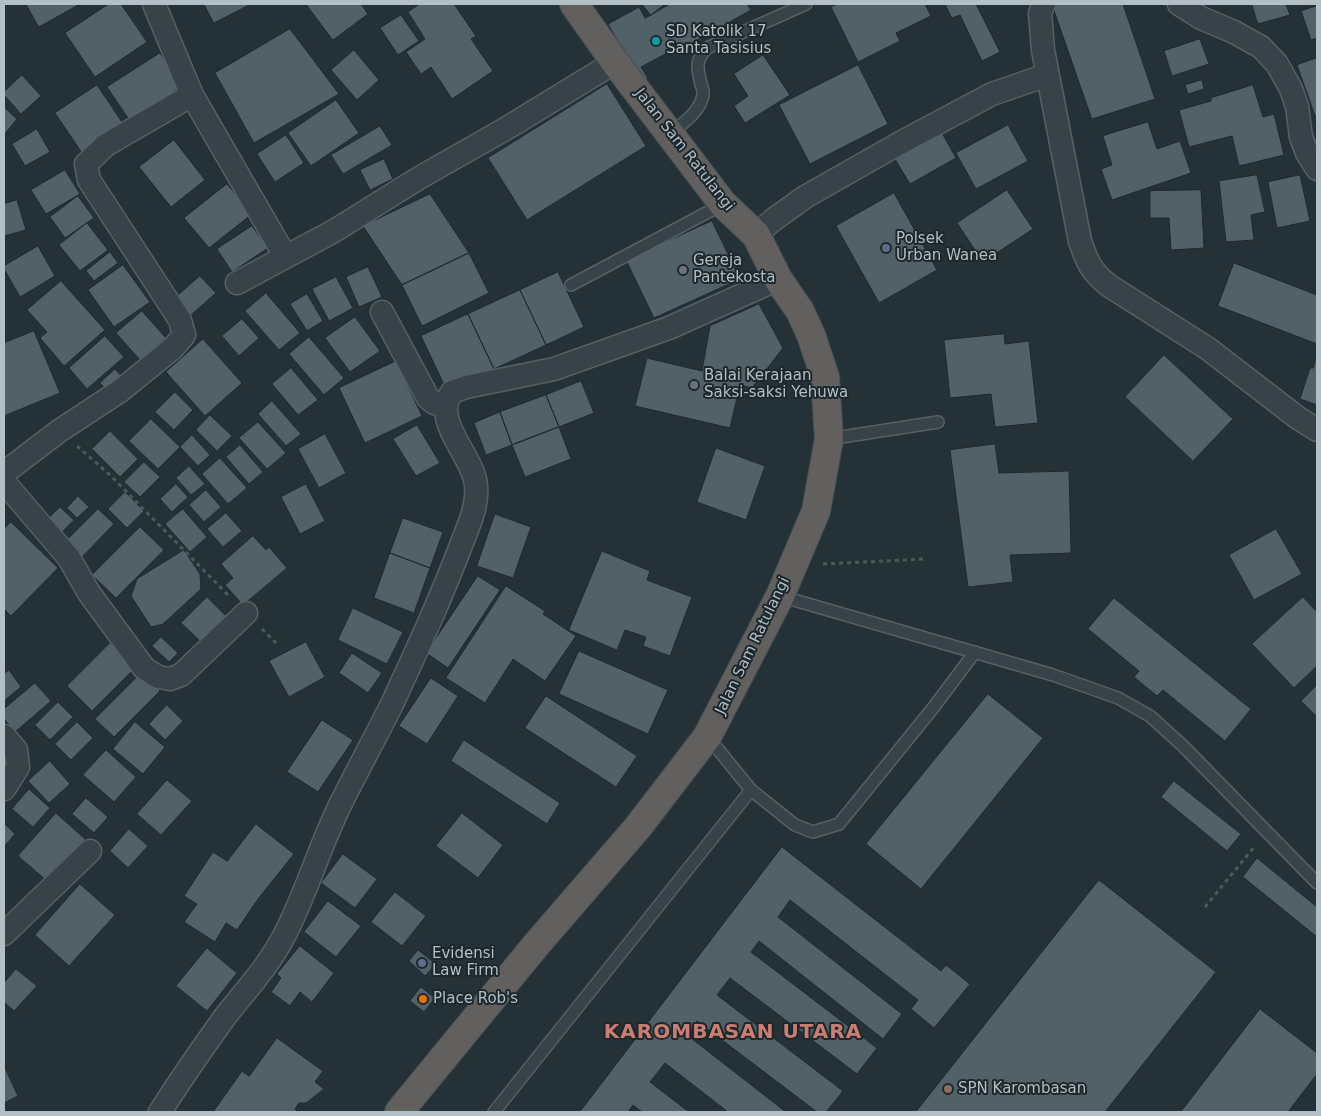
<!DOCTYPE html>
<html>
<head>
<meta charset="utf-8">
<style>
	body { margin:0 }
	#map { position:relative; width:1321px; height:1116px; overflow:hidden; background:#243237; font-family:"DejaVu Sans",sans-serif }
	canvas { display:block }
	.frame { position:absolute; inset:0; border:5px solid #b2bfc4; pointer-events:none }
</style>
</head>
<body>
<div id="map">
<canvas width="1321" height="1116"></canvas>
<div class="frame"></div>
</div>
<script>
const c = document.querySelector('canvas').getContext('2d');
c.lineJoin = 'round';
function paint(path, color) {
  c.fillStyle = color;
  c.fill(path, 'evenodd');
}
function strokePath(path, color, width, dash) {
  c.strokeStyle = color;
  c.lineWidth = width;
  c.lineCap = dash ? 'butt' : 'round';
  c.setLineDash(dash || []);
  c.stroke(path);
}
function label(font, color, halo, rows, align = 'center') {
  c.font = font + ' "DejaVu Sans",sans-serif';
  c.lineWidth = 4;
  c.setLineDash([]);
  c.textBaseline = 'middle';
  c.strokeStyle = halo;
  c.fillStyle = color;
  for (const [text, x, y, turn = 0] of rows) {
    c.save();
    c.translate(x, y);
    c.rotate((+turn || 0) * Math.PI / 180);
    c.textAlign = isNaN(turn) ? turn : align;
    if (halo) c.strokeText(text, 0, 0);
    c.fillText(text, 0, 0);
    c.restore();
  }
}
const building = new Path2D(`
	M26,4H80L39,27Z
	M109,4H121L147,42L95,77L65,33Z
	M204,4H251L214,23Z
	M306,4H361L368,14L333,40Z
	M420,4H454L476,36L471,39L493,71L452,99L431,67L421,74L406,52L425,39L408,12Z
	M642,4H665L651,15Z
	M670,4H747L751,10L671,55L669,52L641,67L648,78L641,83L608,24L639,7L645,18Z
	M838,4H925L931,16L896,33L900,41L858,62L831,7Z
	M945,4H976L1000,52L982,61L960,15L952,18Z
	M1052,4H1123L1155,99L1092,119Z
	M1252,4H1286L1290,15L1258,24Z
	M1317,6V38L1311,40L1301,11Z
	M401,15L419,41L398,55L380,28Z
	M290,29L339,94L254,143L215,73Z
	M1200,39L1209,64L1172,76L1164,51Z
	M354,50L379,80L357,100L331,70Z
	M160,53L182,86L130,121L107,87Z
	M763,55L790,95L745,123L734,106L748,96L734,74Z
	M1317,58V115L1315,116L1297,65Z
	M858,65L888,124L810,164L779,105Z
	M22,75L41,96L21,114L4,95V92Z
	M1202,80L1204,89L1188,94L1185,85Z
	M607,84L646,146L527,220L488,158Z
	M97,85L124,125L82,153L55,113Z
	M1253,85L1263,117L1274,114L1284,155L1239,166L1232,136L1189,147L1179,110L1211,101V98Z
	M336,100L359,133L311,166L288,133Z
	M4,107L17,119L4,135Z
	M1148,122L1157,149L1180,141L1191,173L1112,200L1101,169L1112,165L1103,136Z
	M1008,125L1028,161L976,189L956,153Z
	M380,126L392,145L343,174L331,155Z
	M37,129L50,152L25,166L12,144Z
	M942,133L956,158L910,184L895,159Z
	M286,135L304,163L275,182L257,154Z
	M174,140L205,180L171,207L139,167Z
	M384,159L393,179L370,190L360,170Z
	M65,170L80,194L46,214L31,190Z
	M1257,175L1265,212L1251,215L1254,240L1226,242L1219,181Z
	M1300,175L1310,221L1277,228L1268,182Z
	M227,184L252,214L209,248L184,218Z
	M1007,190L1033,229L983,262L957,223Z
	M1201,190L1204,248L1171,250L1169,218H1150V191Z
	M894,193L937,270L879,303L836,226Z
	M430,194L469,253L402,285L363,226Z
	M78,196L94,218L65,238L50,217Z
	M17,200L26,230L4,236V204Z
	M712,221L740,279L654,318L626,260Z
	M87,223L108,250L80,271L59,245Z
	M252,226L268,248L232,272L217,249Z
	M38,246L55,276L20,297L4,269V266Z
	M110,252L118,263L94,281L86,271Z
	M469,253L489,293L422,326L402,285Z
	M1234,263L1317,295V344L1218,306Z
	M123,265L150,302L114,327L88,290Z
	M368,267L382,297L359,307L346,277Z
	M558,272L584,327L546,345L520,290Z
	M200,276L216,293L191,315L175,298Z
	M336,277L353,308L329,321L312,289Z
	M61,281L105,330L64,366L40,338L47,332L27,310Z
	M520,290L546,345L494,369L468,314Z
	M266,293L300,333L279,350L245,311Z
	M307,294L323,321L307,331L290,304Z
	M759,304L783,348L752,388L740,385L730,428L635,406L647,358L702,371L710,326Z
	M142,311L166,338L140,360L116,333Z
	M468,314L494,369L447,391L421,336Z
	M355,317L380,351L350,372L325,338Z
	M242,319L259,338L239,356L222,336Z
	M34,331L60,393L4,416V343Z
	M1004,334L1005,344L1029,341L1038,423L995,427L991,394L950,398L944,340Z
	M105,336L124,357L87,389L69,368Z
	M309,337L344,378L324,395L289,354Z
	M203,339L242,383L205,416L166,372Z
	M1317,354V405L1300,399L1310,368H1313Z
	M1164,355L1233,419L1193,461L1125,397Z
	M396,361L422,416L365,443L339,388Z
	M291,368L318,400L298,415L272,384Z
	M115,369L125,380L109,393L100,383Z
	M581,381L594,413L559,427L546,395Z
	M175,392L193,410L174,430L155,412Z
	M546,395L559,427L512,445L500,412Z
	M272,401L301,434L286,446L258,414Z
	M500,412L512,445L486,455L474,423Z
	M210,415L232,436L217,451L196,430Z
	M151,419L180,447L158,469L129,441Z
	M258,422L286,453L267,469L239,438Z
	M417,425L440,463L416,476L393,439Z
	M559,427L571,459L525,477L512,445Z
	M110,431L138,459L120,477L92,449Z
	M325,434L346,473L319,488L298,449Z
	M192,435L210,455L198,466L180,447Z
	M995,444L999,473L1069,471L1071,553L1010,555L1013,582L968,587L950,450Z
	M240,445L263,472L249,484L226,457Z
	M716,448L765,466L746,520L697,502Z
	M220,458L247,488L228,504L202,474Z
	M144,462L160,477L140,497L124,482Z
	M189,466L205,484L191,495L176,478Z
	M176,484L188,497L172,512L160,499Z
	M306,484L325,521L300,534L281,497Z
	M206,490L221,507L204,522L189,505Z
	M125,492L144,511L127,528L108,509Z
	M78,496L89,507L77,518L67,508Z
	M60,507L74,520L58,536L45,522Z
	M98,509L114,524L82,557L66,541Z
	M183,509L207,537L190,552L165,524Z
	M226,513L242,531L223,547L207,529Z
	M495,514L531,527L513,578L477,566Z
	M403,518L443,532L430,568L390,553Z
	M11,522L58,568L11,616L4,609V529Z
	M140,527L164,550L116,598L92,575Z
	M1276,529L1302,574L1254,600L1229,555Z
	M253,536L266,550L269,547L287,568L243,605L225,585L233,578L221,564Z
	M184,550L200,574L201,589L163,624L151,627L131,596L137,579Z
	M602,551L650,571L647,580L692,597L670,656L643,646L646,637L625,630L617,650L569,630Z
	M390,553L430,568L414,613L374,598Z
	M478,576L500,590L448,668L426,653Z
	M506,586L545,611L543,614L576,636L545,681L513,659L485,703L446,678Z
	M207,597L226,616L200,641L181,623Z
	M1303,597L1317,612V666L1294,688L1252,644Z
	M1114,598L1251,709L1225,741L1163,690L1157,696L1134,677L1139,671L1088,629Z
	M353,608L403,632L387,664L338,640Z
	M161,637L178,653L169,662L152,646Z
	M306,642L325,677L289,697L269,661Z
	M110,643L135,668L92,711L67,686Z
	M579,651L668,690L648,734L559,694Z
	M352,653L382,673L368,693L339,673Z
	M9,670L21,687L4,701V674Z
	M141,673L160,691L114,737L95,719Z
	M431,678L458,696L427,744L399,726Z
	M35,683L51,701L15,732L4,719V709Z
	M1317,685V717L1301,701Z
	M988,694L1043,738L921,889L866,844Z
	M546,696L637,756L616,787L525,728Z
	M58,702L73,717L50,740L35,725Z
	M167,705L183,721L165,740L149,724Z
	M322,720L353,740L318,792L287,772Z
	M77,722L93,738L71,760L55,744Z
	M135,722L165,747L143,774L113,749Z
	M464,740L560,803L547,824L451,761Z
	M106,750L136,777L114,802L83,775Z
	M50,761L70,784L49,803L28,781Z
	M167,780L192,801L161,835L137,814Z
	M1174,781L1241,834L1227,851L1161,797Z
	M29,789L50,808L33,827L12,809Z
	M86,798L108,817L94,833L72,814Z
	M56,813L85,839L47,881L18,856Z
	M462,813L503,845L478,878L436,846Z
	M4,823L15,834L4,847Z
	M256,824L294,854L258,899L237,930L226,923L215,942L184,922L197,904L184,896L213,852L227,861Z
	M129,829L148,846L128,868L110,851Z
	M782,847L941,971L946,965L970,984L934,1028L911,1009L918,1000L790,900L778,917L902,1014L883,1039L759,941L751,952L877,1048L857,1074L730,978L717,995L843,1091L826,1112H817L697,1021L687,1035L786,1112H728L665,1063L650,1082L689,1112H642L633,1105L628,1112H580Z
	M343,854L377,879L355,908L321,883Z
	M1257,858L1317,907V937L1243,877Z
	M1099,880L1216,972L1105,1112H916Z
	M80,884L115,915L69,966L35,935Z
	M395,892L426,916L402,946L371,922Z
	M328,901L361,926L336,957L304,932Z
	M300,946L334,973L312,1002L300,992L290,1006L271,992L281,978L277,974Z
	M207,948L237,973L207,1011L176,986Z
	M418,950L436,964L425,976L409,961Z
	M16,969L37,986L14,1011L4,1002V983Z
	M421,987L435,998L424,1012L410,1001Z
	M1260,1009L1317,1053V1074L1288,1112H1181Z
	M277,1038L323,1071L315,1082L324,1089L306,1103H299L295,1109L298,1112H213L242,1071L249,1076Z
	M4,1066L18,1096L4,1103Z`);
const path = new Path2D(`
	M77,446L111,476L229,596
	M823,564L925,559
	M262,629L276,643
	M1205,907L1255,846`);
const service = new Path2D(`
	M671,133C683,123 700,112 703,95C704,92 702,87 701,84C697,67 695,61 707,48L806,4
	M571,285L723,204
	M829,439L938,422
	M780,596L1053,675L1118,698L1150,716L1183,746L1317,883
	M708,737L751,790L795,825L813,832L839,824L933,708L975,652
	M494,1112L751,790`);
const minor = new Path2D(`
	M1044,4L1040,13L1043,50L1080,241C1087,262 1091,271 1108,285L1207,348L1298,418L1317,430
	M1179,4L1201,18L1234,32L1261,47L1277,64L1291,89L1297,106L1301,137L1307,153L1317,169
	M192,95L285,256
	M756,235L773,220L805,197L900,143L992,94L1047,75
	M237,283L334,231L419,178L507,128L615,62
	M382,312L428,398L434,403L445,406
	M4,473L59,431L120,391L173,348L184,335L180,320L89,180L86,164L106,145L192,95L154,4
	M4,482L69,558L89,593L144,668L158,677L170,679L181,675L246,613
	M4,736L16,750L18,767L4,789
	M4,934L90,851
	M160,1112C180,1080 202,1049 224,1018C245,991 268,967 284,936C306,894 319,848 340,805C357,771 375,738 392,704C417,650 442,596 463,540C470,522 478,505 476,485C473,455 431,421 452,392L466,387L554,369L669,328L778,279`);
const trunk = new Path2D(`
	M399,1112L536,945L638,827L707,737L780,596L816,511L829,439L825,377L811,335L800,311L778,279L756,235L723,204L615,62L574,4`);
const markers = [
	[656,41,5,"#0f9aa8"],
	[886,248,5,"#5c6f8a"],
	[683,270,5,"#6b7280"],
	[694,385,5,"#6b7280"],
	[422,963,5,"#5c6f8a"],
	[423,999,5,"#e8710a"],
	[948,1089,5,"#8d6e63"]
];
const poiNames = [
	["SD Katolik 17",666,32],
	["Santa Tasisius",666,49],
	["Polsek",896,239],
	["Urban Wanea",896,256],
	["Gereja",693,261],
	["Pantekosta",693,278],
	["Balai Kerajaan",704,376],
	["Saksi-saksi Yehuwa",704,393],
	["Evidensi",432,954],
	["Law Firm",432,971],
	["Place Rob's",433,999],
	["SPN Karombasan",958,1089]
];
const streetNames = [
	["Jalan Sam Ratulangi",684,150,52],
	["Jalan Sam Ratulangi",753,646,-64]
];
const districtNames = [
	["KAROMBASAN UTARA",733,1033]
];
paint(building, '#526168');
strokePath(building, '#1f2a2f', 1);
strokePath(service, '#556166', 14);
strokePath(minor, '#556166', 25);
strokePath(trunk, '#424e53', 30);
strokePath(path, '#4a5c58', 3, [4, 4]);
strokePath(service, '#374348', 11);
strokePath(minor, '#374348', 22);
strokePath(trunk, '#61605e', 28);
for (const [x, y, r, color] of markers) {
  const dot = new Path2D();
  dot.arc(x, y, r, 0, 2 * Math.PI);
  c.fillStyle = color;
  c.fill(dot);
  strokePath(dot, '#1d282d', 2);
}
label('15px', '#b2bfc4', '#1d282d', poiNames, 'left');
label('15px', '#b2bfc4', '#1d282d', streetNames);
c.letterSpacing = '1px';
label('bold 20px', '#ca7d71', '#1d282d', districtNames);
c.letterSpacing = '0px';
</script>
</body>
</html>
